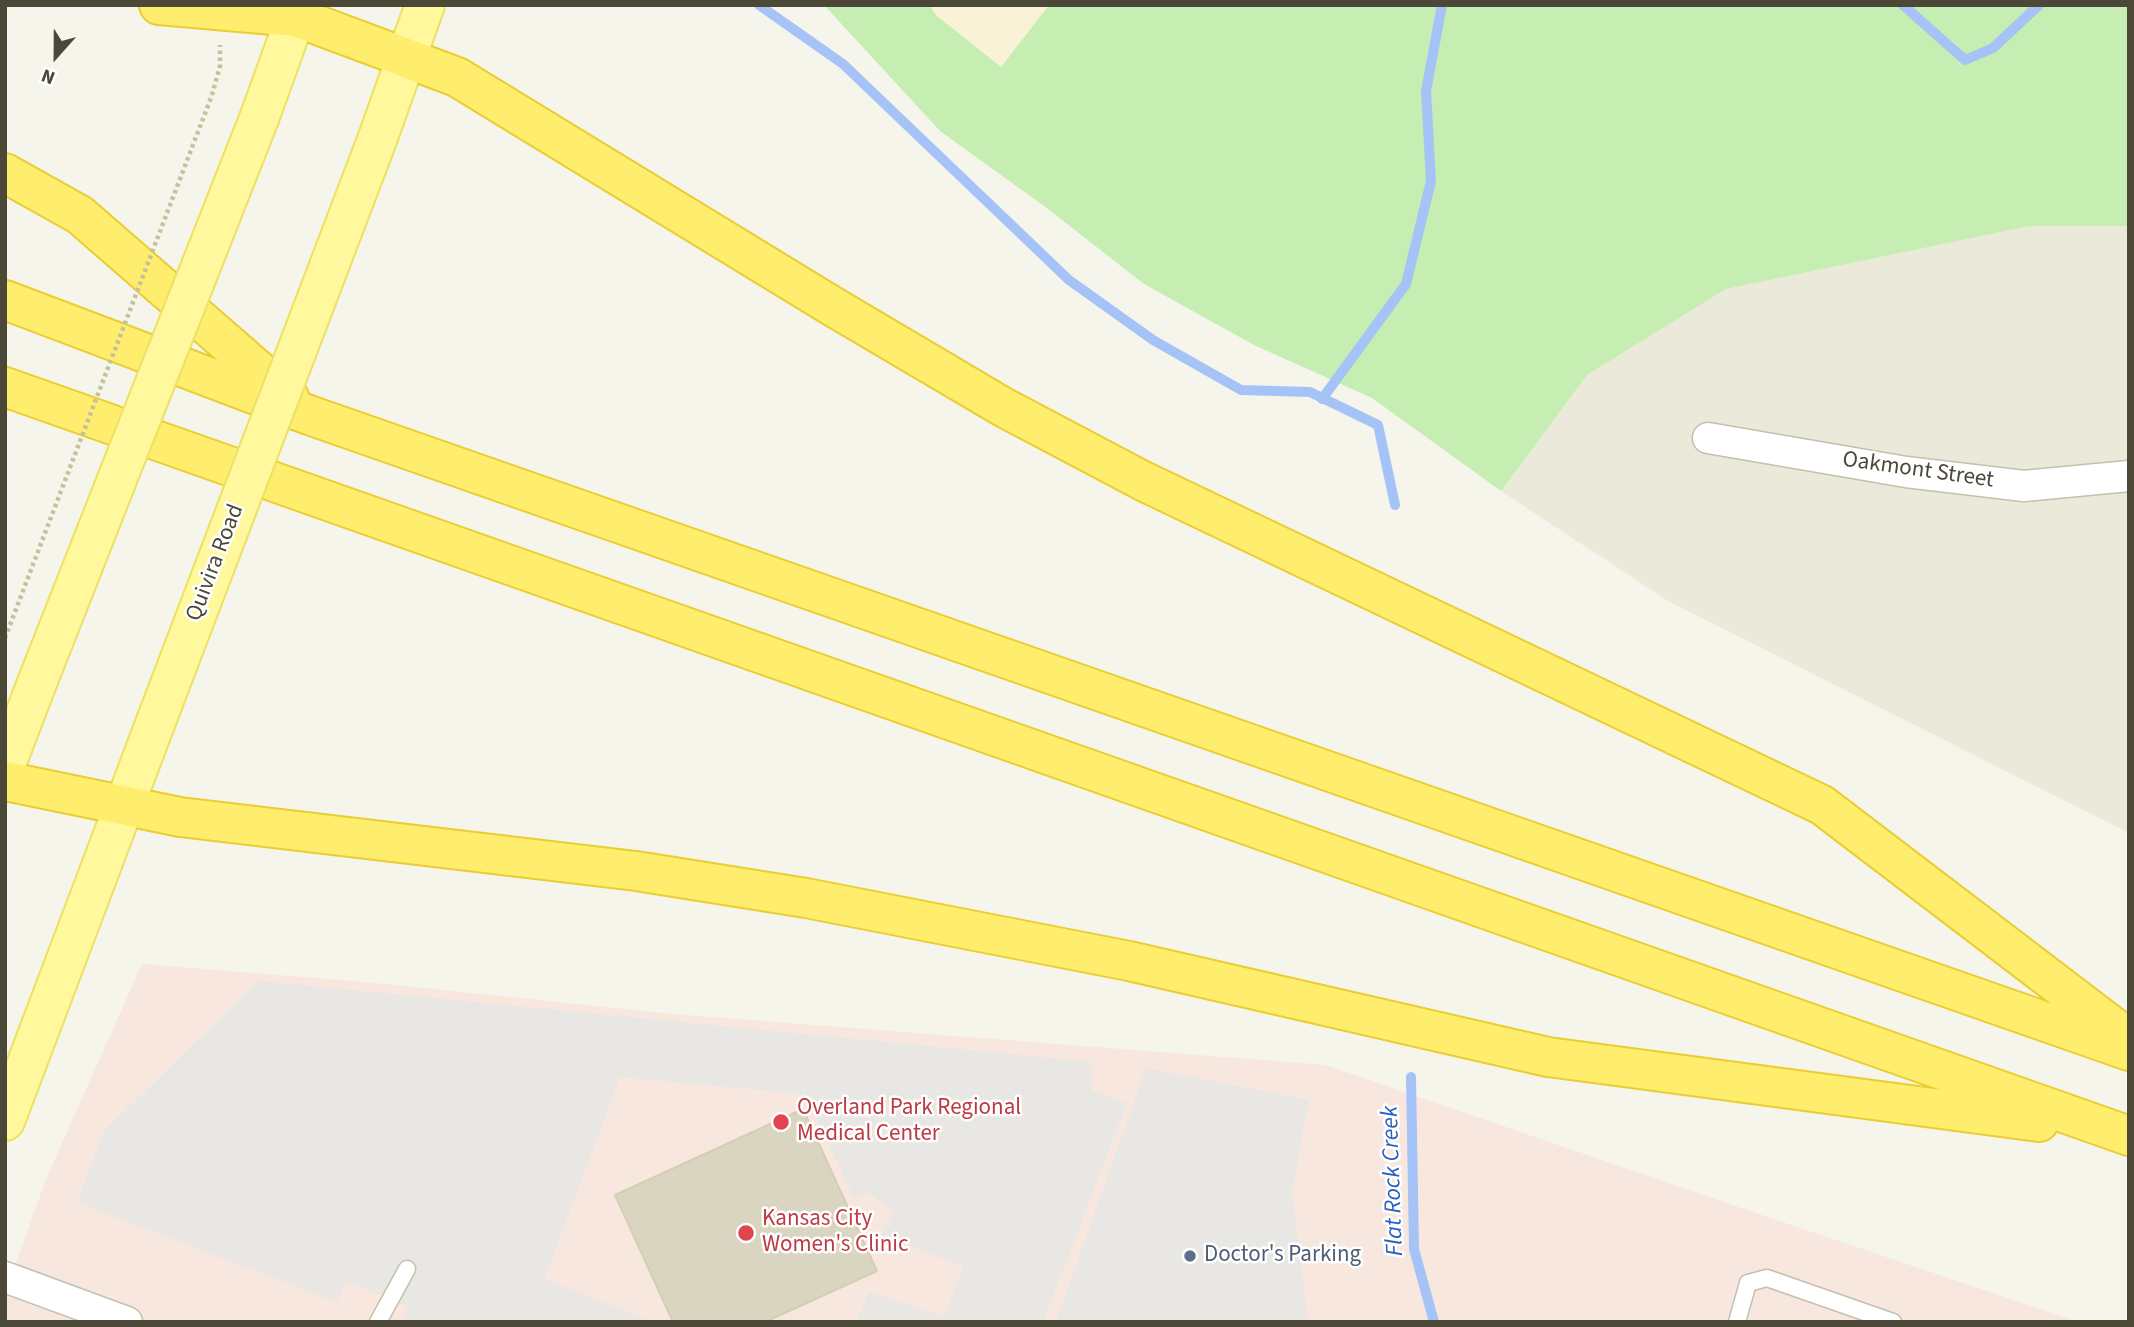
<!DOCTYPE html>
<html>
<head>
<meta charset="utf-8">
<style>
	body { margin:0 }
	#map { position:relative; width:2134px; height:1327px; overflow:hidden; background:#f6f5eb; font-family:"Source Sans 3",sans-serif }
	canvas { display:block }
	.frame { position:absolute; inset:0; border:7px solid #4c4838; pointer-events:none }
	.north { position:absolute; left:21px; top:21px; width:70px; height:70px; -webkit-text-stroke:5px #fff; paint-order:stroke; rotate:201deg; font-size:19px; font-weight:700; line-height:28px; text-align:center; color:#4c4838 }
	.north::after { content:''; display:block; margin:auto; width:24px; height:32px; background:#4c4838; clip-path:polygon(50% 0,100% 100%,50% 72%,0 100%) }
</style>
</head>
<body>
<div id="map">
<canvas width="2134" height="1327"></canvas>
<div class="frame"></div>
<div class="north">N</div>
</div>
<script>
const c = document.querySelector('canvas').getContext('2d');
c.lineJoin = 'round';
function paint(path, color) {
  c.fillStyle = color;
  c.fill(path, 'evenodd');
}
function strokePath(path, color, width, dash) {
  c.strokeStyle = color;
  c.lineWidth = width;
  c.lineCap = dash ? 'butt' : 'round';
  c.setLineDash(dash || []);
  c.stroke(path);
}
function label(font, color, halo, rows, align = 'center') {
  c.font = font + ' "Source Sans 3",sans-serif';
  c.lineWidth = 5;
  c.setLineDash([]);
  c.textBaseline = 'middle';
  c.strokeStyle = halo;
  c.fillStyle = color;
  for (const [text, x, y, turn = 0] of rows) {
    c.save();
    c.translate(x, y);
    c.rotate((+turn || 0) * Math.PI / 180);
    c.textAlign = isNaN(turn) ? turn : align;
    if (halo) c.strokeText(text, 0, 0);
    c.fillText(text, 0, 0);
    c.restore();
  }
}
const residential = new Path2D(`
	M2030,226H2129V833L1668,601L1501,491L1587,375L1726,289Z`);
const commercial = new Path2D(`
	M929,5H1049L1001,67L937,16Z`);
const medical = new Path2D(`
	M142,964L365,982L673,1014L1326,1065L1747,1210L2079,1322H5V1294L46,1179Z`);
const green = new Path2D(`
	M824,5H929L937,16L1001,67L1049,5H2129V226H2030L1726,289L1587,375L1501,491L1372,398L1254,345L1144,284L1044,206L940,131Z`);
const parking = new Path2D(`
	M259,981L1092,1062V1091L1127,1103L1043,1322H856L869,1292L944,1317L964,1266L881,1235L894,1211L869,1193L854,1198L805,1094L620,1077L544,1279L652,1322H403L408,1306L346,1281L337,1302L77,1202L104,1131Z
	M1146,1068L1309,1100L1292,1190L1308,1322H1056Z`);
const stream = new Path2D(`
	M759,5L843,64L1069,280L1153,340L1241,390L1310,392L1378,425L1395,505
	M1903,5L1965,60L1993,48L2039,5
	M1322,399L1406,284L1431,181L1426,91L1442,5
	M1411,1077L1414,1249L1434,1322`);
const building = new Path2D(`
	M803,1109L877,1271L765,1322H673L615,1195Z`);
const path = new Path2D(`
	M212,95L220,66V45`);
const service = new Path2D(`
	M378,1322L407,1269
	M1737,1322L1748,1283L1767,1278L1893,1322`);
const minor = new Path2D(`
	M1708,438L1906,472L2024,486L2129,476
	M5,1277L127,1322`);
const primary = new Path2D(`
	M260,116L300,5
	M377,140L425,5
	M5,767L35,688
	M5,1121L155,724`);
const motorway = new Path2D(`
	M159,5L296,17L457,77L832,306L1003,407L1143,481L1822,805L2129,1039
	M5,173L80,215L289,397
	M5,300L309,415L2129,1051
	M5,387L2129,1136
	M5,781L180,817L636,871L806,898L1129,961L1548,1057L2039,1122`);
const pathBridge = new Path2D(`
	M5,638L212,95`);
const primaryBridge = new Path2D(`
	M35,688L260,116
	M155,724L377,140`);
const markers = [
	[781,1122,9,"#e0444e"],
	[746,1233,9,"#e0444e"],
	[1190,1256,7,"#5c6f8a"]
];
const streetNames = [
	["Oakmont Street",1918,471,8],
	["Quivira Road",216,563,-69]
];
const healthNames = [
	["Overland Park Regional",797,1109],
	["Medical Center",797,1135],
	["Kansas City",762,1220],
	["Women's Clinic",762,1246]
];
const serviceNames = [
	["Doctor's Parking",1204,1256]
];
const waterNames = [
	["Flat Rock Creek",1394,1181,-92]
];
paint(residential, '#ebe9d9');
paint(commercial, '#f9f2d6');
paint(medical, '#f7e7df');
paint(green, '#c6edb2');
paint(parking, '#e8e7e3');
strokePath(stream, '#a5c3f6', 10);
paint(building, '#d9d5c0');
strokePath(building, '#d5cfb2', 2);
strokePath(service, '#c3c0ad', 19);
strokePath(minor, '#c3c0ad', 33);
strokePath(primary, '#ede163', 42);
strokePath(motorway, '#e9cd33', 42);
strokePath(path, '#c6c09d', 4.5, [3.5, 3.5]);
strokePath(service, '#fff', 16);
strokePath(minor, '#fff', 30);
strokePath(primary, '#fff89c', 38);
strokePath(motorway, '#ffee6e', 38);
strokePath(primaryBridge, '#ede163', 42, []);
strokePath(pathBridge, '#c6c09d', 4.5, [3.5, 3.5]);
strokePath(primaryBridge, '#fff89c', 38);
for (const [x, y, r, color] of markers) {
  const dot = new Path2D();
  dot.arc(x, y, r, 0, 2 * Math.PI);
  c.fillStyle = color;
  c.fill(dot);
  strokePath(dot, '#fff', 2.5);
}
label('23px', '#4c4838', '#fff', streetNames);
label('23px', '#be3a42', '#fff', healthNames, 'left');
label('23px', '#4e5e75', '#fff', serviceNames, 'left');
label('italic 24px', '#285fc1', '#fff', waterNames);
</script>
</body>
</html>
